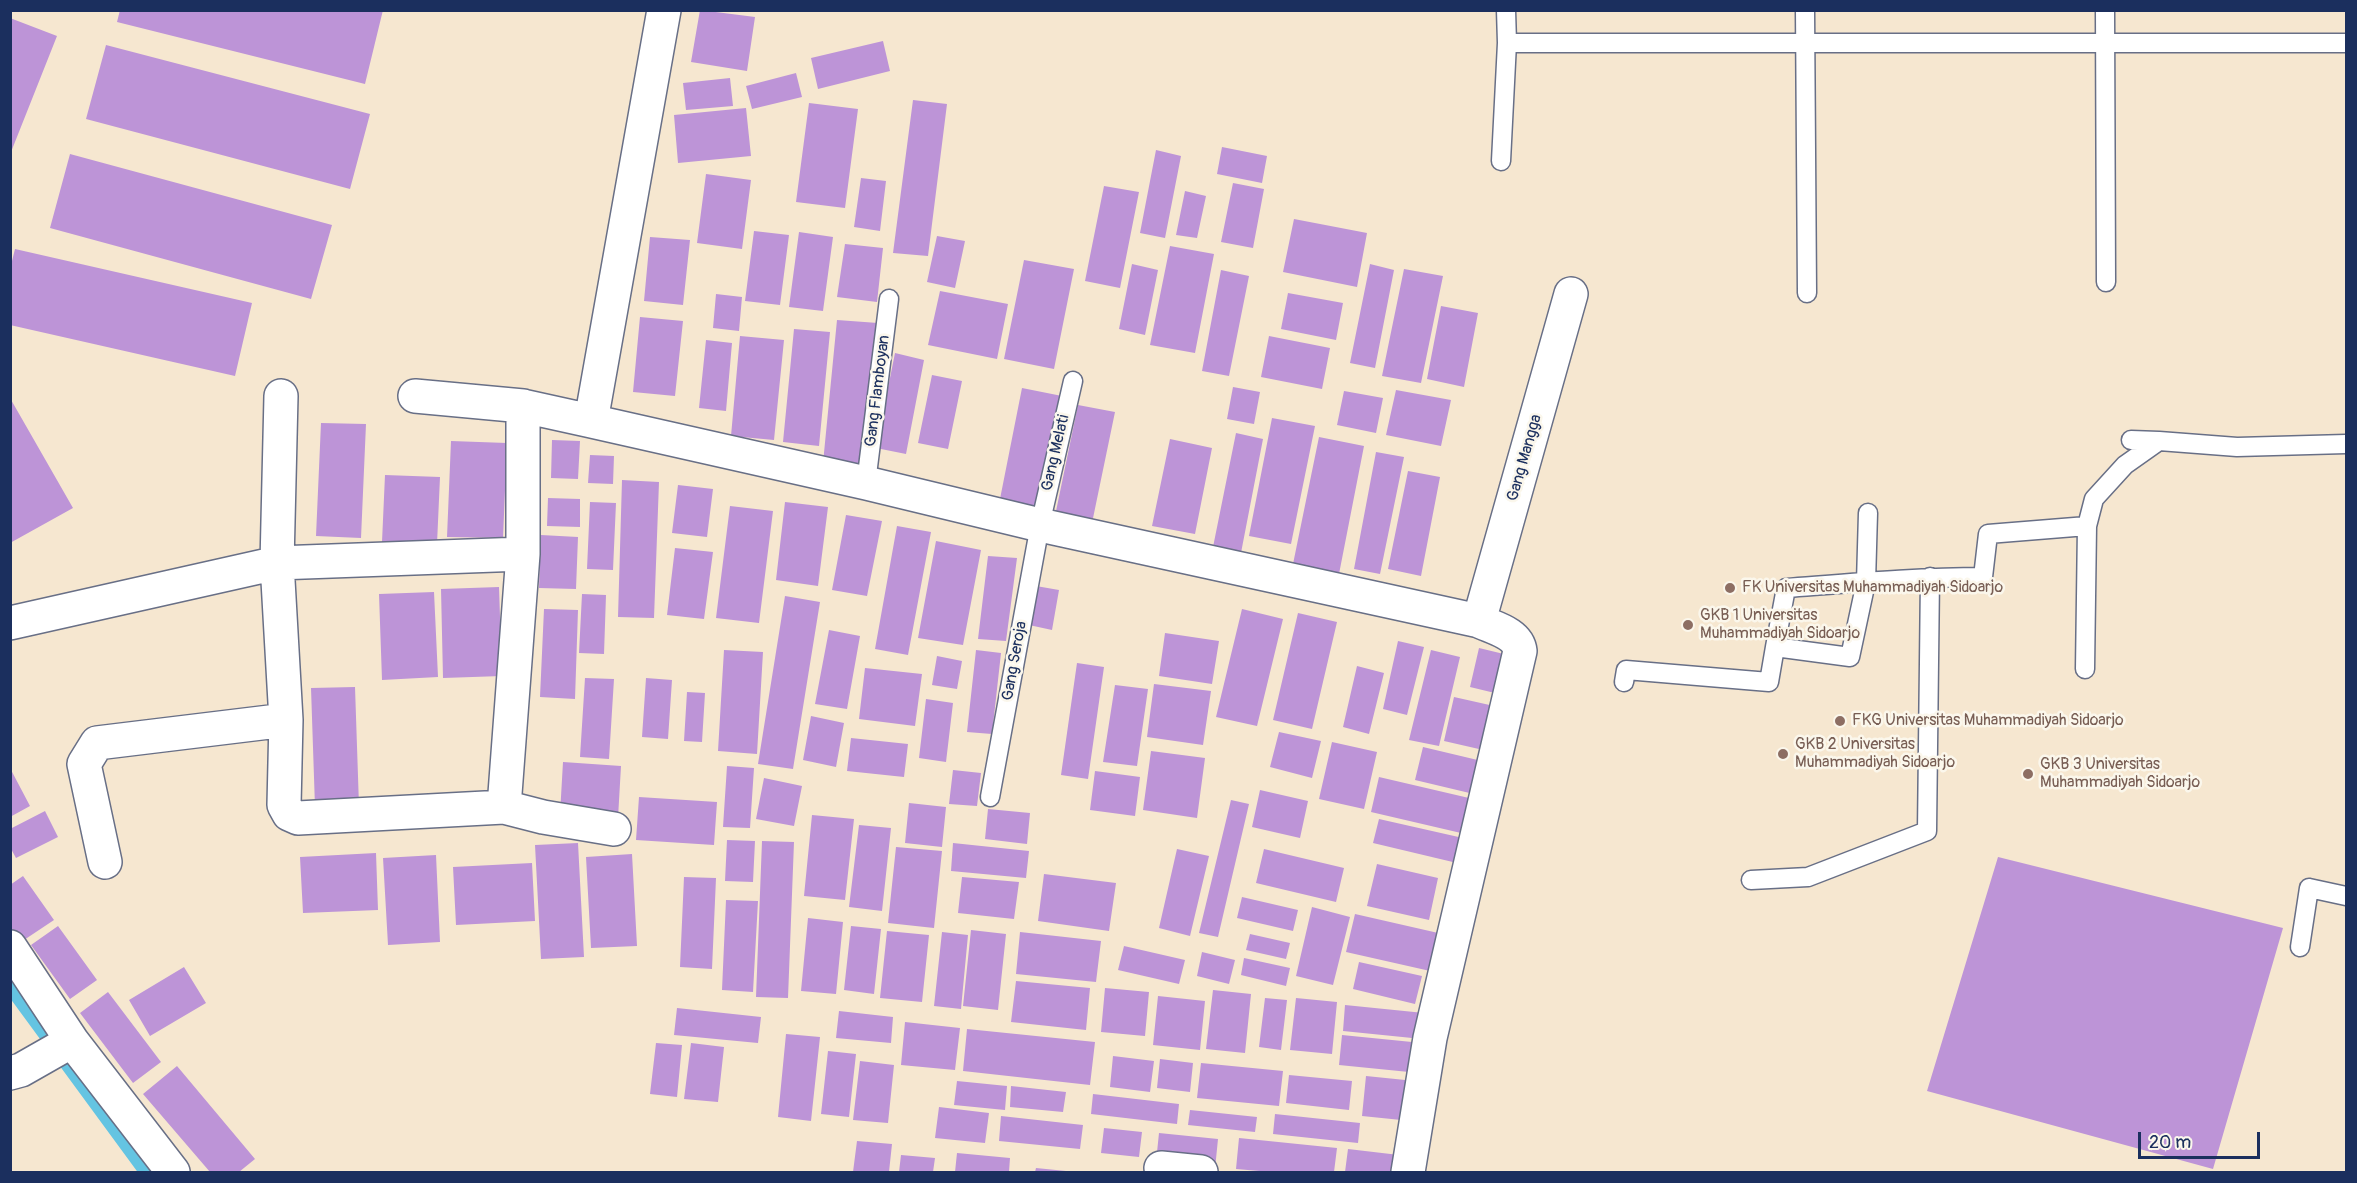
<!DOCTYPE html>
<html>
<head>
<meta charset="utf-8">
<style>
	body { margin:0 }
	#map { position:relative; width:2357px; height:1183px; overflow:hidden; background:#f6e7d0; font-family:Pangolin,sans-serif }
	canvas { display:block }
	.frame { position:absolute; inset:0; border:12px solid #1b2f5e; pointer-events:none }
	.scale { position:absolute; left:2138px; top:1132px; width:122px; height:27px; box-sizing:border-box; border:3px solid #1b2f5e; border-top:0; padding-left:8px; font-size:18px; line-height:21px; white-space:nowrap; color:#1b2f5e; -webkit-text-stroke:4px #fbf7ec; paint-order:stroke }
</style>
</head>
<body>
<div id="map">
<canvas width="2357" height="1183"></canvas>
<div class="frame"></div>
<div class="scale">20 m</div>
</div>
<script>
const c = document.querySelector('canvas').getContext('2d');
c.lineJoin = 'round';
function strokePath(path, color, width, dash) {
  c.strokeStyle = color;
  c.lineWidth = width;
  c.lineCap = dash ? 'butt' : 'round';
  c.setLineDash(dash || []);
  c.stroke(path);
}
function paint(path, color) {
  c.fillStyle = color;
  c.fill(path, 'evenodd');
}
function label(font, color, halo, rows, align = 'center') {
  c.font = font + ' Pangolin,sans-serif';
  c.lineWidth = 5;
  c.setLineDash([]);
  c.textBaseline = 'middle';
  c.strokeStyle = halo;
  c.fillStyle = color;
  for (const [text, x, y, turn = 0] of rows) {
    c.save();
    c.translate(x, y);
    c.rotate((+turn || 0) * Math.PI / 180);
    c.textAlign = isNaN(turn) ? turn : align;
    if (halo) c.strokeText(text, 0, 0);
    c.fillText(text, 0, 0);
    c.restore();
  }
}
const stream = new Path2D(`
	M10,988L145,1172`);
const building = new Path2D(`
	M120,10H383L365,84L117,22Z
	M700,10L755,17L747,71L691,62Z
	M10,18L57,36L11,152H10Z
	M883,41L890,71L818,89L811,58Z
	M106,45L370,114L350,189L86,119Z
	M796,73L802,97L752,109L746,86Z
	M730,78L733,106L686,110L683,83Z
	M913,100L947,104L928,256L893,253Z
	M809,103L858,109L845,208L796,202Z
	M746,108L751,156L678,163L674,115Z
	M1222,147L1267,156L1262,183L1217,174Z
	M1156,150L1181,156L1165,238L1140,233Z
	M70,154L332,225L311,299L50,228Z
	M706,174L751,180L742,249L697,243Z
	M861,178L886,181L880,231L854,227Z
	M1233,183L1264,189L1253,248L1221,242Z
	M1104,186L1139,192L1120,288L1085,281Z
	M1185,191L1206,196L1197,238L1176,235Z
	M1294,219L1367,233L1357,287L1283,272Z
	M754,231L789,235L780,305L745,301Z
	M799,232L833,237L823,311L789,307Z
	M937,236L965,241L955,288L927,282Z
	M650,237L690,240L683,305L644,301Z
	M845,244L883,248L877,302L837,297Z
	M1170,246L1214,254L1195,353L1150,345Z
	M15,249L252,303L235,376L10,325V269Z
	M1024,260L1074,269L1054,369L1004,359Z
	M1132,264L1158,270L1145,335L1119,329Z
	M1370,264L1394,270L1375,368L1350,363Z
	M1404,269L1443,276L1421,383L1382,376Z
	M1221,270L1249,276L1229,376L1202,371Z
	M940,291L1008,304L997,359L928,345Z
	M1288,293L1343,303L1336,340L1281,329Z
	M716,294L742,297L739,331L713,328Z
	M1441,306L1478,313L1464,387L1427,379Z
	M640,317L683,321L675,396L633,392Z
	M837,320L878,323L865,468L823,463Z
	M794,329L830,332L819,446L783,442Z
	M740,336L784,340L774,440L731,436Z
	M1269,336L1330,348L1322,389L1261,377Z
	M706,340L732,343L726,411L699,408Z
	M895,353L924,360L906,454L876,448Z
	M932,375L962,381L948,449L918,443Z
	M1233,387L1260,392L1254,424L1227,419Z
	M1022,388L1062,396L1039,512L999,504Z
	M1396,390L1451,400L1441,446L1386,435Z
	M1344,391L1383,398L1376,433L1337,425Z
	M10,398L73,508L10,543Z
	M1078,405L1115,412L1092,523L1055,516Z
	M1272,418L1315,426L1291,544L1249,536Z
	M321,423L366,424L361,538L316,536Z
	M1236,433L1263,439L1240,558L1212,552Z
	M1319,437L1364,446L1339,574L1293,564Z
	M1170,439L1212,448L1195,534L1152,526Z
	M552,440L580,441L578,479L551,478Z
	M451,441L507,443L503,538L447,537Z
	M1376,452L1404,457L1380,574L1354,569Z
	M590,455L614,456L613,484L588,483Z
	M1408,471L1440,477L1421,576L1388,569Z
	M385,475L440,477L437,544L382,542Z
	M622,480L659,482L654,618L618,617Z
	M678,485L713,489L707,537L672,533Z
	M548,498L580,499V527L547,526Z
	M590,502L616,503L613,570L587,569Z
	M785,502L828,507L818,586L776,580Z
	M730,506L773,511L759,623L716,618Z
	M846,515L882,521L867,596L832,590Z
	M897,526L931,532L908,655L875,649Z
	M541,535L578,537L576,589L539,588Z
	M936,541L981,550L963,645L918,638Z
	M675,548L713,552L704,619L667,615Z
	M988,556L1017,558L1006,641L978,639Z
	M1036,586L1059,590L1052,630L1029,625Z
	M499,587L502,676L443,678L441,589Z
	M434,592L438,677L382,680L379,594Z
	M582,594L606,595L604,654L579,653Z
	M785,596L820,602L793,769L758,764Z
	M544,609L578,610L575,699L540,697Z
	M1242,609L1283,619L1257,726L1216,717Z
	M1298,613L1337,622L1312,729L1273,720Z
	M829,630L860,636L847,709L815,704Z
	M1165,633L1219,641L1212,684L1159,676Z
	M1398,641L1424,647L1407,715L1383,709Z
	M1479,648L1508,655L1499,694L1470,687Z
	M724,650L763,652L757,754L718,751Z
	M976,650L1001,653L992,734L967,732Z
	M1431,650L1460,657L1439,746L1409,740Z
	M937,656L962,661L957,689L932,685Z
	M1077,663L1104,667L1088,779L1061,775Z
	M1357,666L1384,673L1369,734L1343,727Z
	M865,668L922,674L915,726L859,719Z
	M585,678L614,679L609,759L580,757Z
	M646,678L672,680L668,739L642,737Z
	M1154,684L1211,691L1203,745L1147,737Z
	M1115,685L1148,689L1137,766L1103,762Z
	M355,687L359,806L315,807L311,688Z
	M687,692L705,693L702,742L684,741Z
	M1454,697L1503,708L1492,752L1444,741Z
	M926,699L953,703L946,762L919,758Z
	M811,716L844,723L836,767L803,760Z
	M1279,732L1321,741L1312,778L1270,767Z
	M851,738L908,744L904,777L847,771Z
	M1332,742L1377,752L1364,809L1319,799Z
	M1423,747L1486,762L1478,795L1415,780Z
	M1151,751L1205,758L1197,818L1143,810Z
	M563,762L621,766L618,818L560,814Z
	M727,766L754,768L750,828L723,827Z
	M10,768L30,806L10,817Z
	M953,770L981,773L977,806L949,804Z
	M1095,771L1140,777L1135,816L1090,810Z
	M1379,777L1469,798L1461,833L1371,812Z
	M764,778L802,786L794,826L756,819Z
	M1260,790L1308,801L1300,838L1252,827Z
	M639,797L717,802L714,845L636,840Z
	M1231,800L1249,804L1218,937L1199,933Z
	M909,803L946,807L942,847L905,843Z
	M988,809L1030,813L1027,844L985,839Z
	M45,811L58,837L16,858L10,847V829Z
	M812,815L854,819L845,900L804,896Z
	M1379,819L1463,838L1457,863L1373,843Z
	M859,825L891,828L882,911L849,907Z
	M727,840L755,841L753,882L725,881Z
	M762,841L794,842L788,998L756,997Z
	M578,843L584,957L541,959L535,845Z
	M953,843L1029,851L1026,878L951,871Z
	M896,847L942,851L934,928L888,923Z
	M1177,849L1209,856L1190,936L1159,928Z
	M1264,849L1344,868L1336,902L1256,883Z
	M376,853L378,910L303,913L300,857Z
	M632,854L637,946L591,948L586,857Z
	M436,855L440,942L388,945L383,858Z
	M1998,857L2283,928L2213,1169L1927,1091Z
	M532,863L535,921L456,925L453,867Z
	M1377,864L1438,878L1429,920L1367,906Z
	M1044,874L1116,883L1109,931L1038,921Z
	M23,876L54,920L21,942L10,927V885Z
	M684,877L716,878L712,969L680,967Z
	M962,877L1019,882L1014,919L958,913Z
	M1242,897L1298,910L1293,931L1237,918Z
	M726,900L758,901L753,992L722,990Z
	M1312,907L1350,917L1333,985L1296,976Z
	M1355,914L1447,935L1439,973L1346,952Z
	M808,918L843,922L836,994L801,991Z
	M58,926L97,980L70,999L31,945Z
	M851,926L881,929L874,994L844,990Z
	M971,930L1006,934L998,1010L963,1006Z
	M887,931L929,935L922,1002L880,998Z
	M942,932L968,935L961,1009L934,1006Z
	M1020,932L1101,941L1096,982L1016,974Z
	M1250,934L1290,943L1286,959L1246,950Z
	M1124,946L1185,960L1179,984L1118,970Z
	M1202,952L1235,960L1229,984L1197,976Z
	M1244,958L1290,968L1286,986L1241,975Z
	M1359,962L1422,976L1415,1004L1353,989Z
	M184,967L206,1003L150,1036L129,1000Z
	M1016,981L1090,988L1086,1030L1011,1022Z
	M1105,988L1149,992L1145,1036L1101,1032Z
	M1213,990L1251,994L1245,1053L1206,1049Z
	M108,992L161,1062L133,1083L80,1013Z
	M1158,996L1205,1001L1200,1050L1153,1045Z
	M1265,998L1287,1000L1281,1050L1259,1047Z
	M1296,998L1337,1002L1332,1054L1290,1050Z
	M1345,1005L1424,1013L1422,1039L1343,1031Z
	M677,1008L761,1017L758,1043L674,1035Z
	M839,1011L893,1017L891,1043L836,1038Z
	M905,1022L960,1028L955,1070L901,1065Z
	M967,1029L1095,1042L1090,1085L963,1071Z
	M786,1034L820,1037L811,1121L778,1117Z
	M1342,1035L1422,1043L1419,1073L1339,1065Z
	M656,1043L682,1045L677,1097L650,1094Z
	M691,1043L724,1047L718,1102L684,1099Z
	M828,1051L856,1054L849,1117L821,1114Z
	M1113,1056L1154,1061L1150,1092L1110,1087Z
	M1160,1059L1193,1063L1190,1092L1157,1088Z
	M860,1061L894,1065L888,1123L853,1120Z
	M1201,1063L1283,1071L1279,1106L1197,1098Z
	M177,1066L255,1159L239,1172H210L143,1094Z
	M1289,1075L1352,1081L1349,1110L1286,1103Z
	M1366,1076L1415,1081L1411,1121L1362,1116Z
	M957,1081L1007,1086L1005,1110L954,1105Z
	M1011,1086L1066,1092L1063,1112L1010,1107Z
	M1093,1094L1179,1104L1177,1124L1091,1114Z
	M939,1107L989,1113L985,1143L935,1138Z
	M1190,1110L1257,1117L1255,1132L1188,1125Z
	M1275,1114L1360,1123L1358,1143L1273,1134Z
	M1001,1116L1083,1125L1080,1149L999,1141Z
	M1104,1128L1142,1132L1139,1157L1101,1153Z
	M1159,1133L1218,1139L1215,1169L1156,1162Z
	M1239,1138L1337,1148L1334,1172H1271L1236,1169Z
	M857,1141L892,1144L889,1172H853Z
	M1348,1149L1399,1155L1397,1172H1345Z
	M957,1153L1010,1158L1009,1172H955Z
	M901,1155L935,1158L933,1172H899Z
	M1036,1168L1066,1171V1172H1035Z`);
const service = new Path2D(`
	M1506,10L1507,43H2346
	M1805,10L1807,293
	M2105,10L2106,282
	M1501,161L1507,43
	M2131,440L2159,441
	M866,483L889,299
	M1868,513L1866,582L1850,657L1775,647L1786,588C1852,583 1917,577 1983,577L1988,534L2087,526
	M2085,669L2087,526L2094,499L2125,465L2159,441L2237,447L2346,444
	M1624,682L1626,670L1769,682L1775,647
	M990,797L1040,525L1073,381
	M1751,880L1808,877L1927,831L1930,577
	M2300,947L2309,888L2346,896`);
const minor = new Path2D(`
	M664,10L591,421L866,483L1040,525L1479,621C1494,628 1518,633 1520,651L1430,1038L1408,1172
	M281,396L277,563L523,554
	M523,406L591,421
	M1479,621L1571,294
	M10,623L277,563L286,720L284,805L289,814L298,818L504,807L523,554V406L415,396
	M504,807L543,817L614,829
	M105,862L84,764L97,743L286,720
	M10,947L72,1041L173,1172
	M10,1073L21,1070L72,1041
	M1161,1168L1201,1172`);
const markers = [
	[1730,588,6,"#8d6e63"],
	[1688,625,6,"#8d6e63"],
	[1840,721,6,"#8d6e63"],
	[1783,754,6,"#8d6e63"],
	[2028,774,6,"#8d6e63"]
];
const streetNames = [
	["Gang Flamboyan",878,391,-83],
	["Gang Melati",1056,453,-77],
	["Gang Mangga",1525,458,-74],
	["Gang Seroja",1015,661,-80]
];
const educationNames = [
	["FK Universitas Muhammadiyah Sidoarjo",1742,588],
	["GKB 1 Universitas",1700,616],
	["Muhammadiyah Sidoarjo",1700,634],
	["FKG Universitas Muhammadiyah Sidoarjo",1852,721],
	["GKB 2 Universitas",1795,745],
	["Muhammadiyah Sidoarjo",1795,763],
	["GKB 3 Universitas",2040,765],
	["Muhammadiyah Sidoarjo",2040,783]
];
strokePath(stream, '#64c4e2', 12);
paint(building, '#bd94d7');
strokePath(service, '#686f86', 21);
strokePath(minor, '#686f86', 36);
strokePath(service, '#fff', 18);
strokePath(minor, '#fff', 33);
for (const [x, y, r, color] of markers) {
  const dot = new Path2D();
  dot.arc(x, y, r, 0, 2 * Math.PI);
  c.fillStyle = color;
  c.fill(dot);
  strokePath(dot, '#fbf7ec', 2);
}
label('16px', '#1b2f5e', '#fbf7ec', streetNames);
label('16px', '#785e54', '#fbf7ec', educationNames, 'left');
</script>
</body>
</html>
